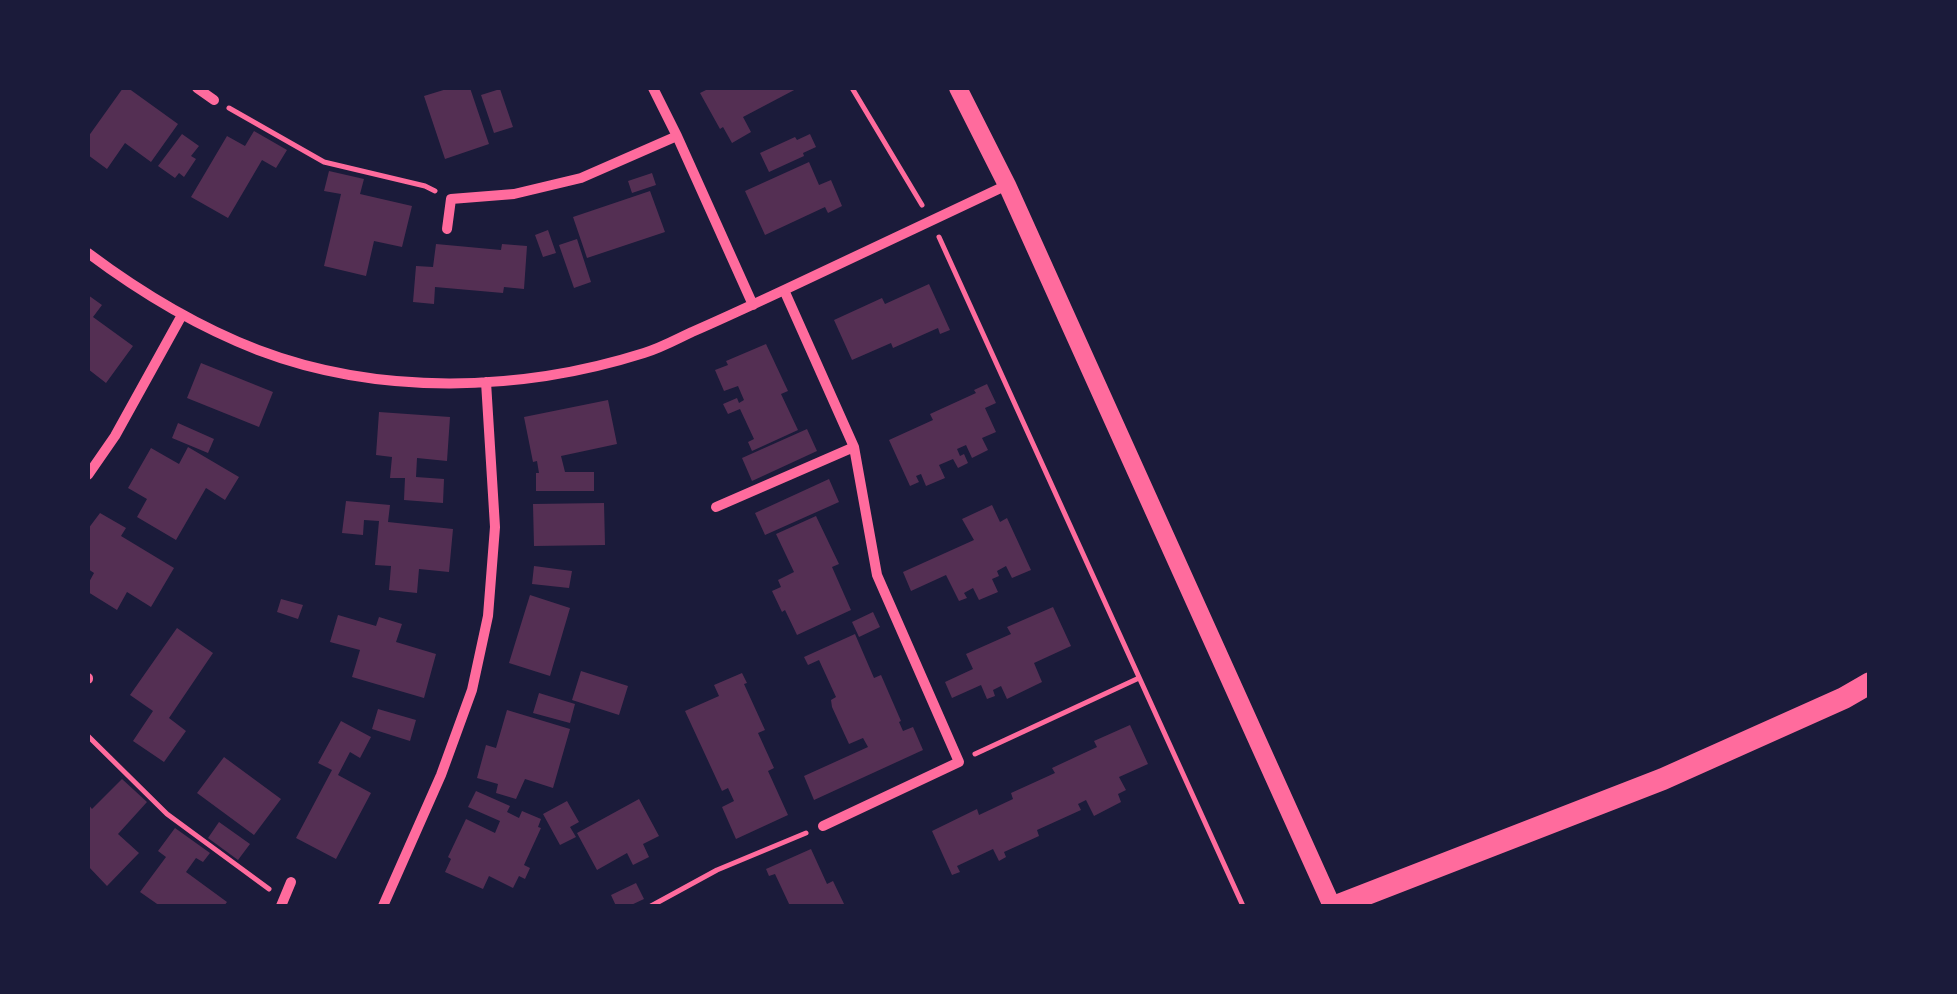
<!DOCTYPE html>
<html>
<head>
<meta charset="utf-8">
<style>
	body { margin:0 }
	#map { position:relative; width:1957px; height:994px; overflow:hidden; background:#1b1b3a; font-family:Overpass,sans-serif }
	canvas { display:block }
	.frame { position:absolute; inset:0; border:90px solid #1b1b3a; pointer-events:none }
</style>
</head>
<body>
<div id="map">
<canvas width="1957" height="994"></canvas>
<div class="frame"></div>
</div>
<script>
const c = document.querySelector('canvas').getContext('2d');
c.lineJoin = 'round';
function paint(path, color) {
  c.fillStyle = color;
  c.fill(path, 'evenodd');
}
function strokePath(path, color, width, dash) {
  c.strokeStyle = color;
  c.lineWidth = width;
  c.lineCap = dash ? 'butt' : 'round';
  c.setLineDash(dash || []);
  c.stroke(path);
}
const building = new Path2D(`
	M123,88H128L178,124L151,162L125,143L107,169L88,155V137Z
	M450,88H470L489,144L445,159L424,96Z
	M710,88H798L743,117L751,132L732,143L723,127L720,129L700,93Z
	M500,89L513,127L494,133L481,95Z
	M254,131L287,150L276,168L262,160L228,218L191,197L227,136L245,146Z
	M182,134L199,146L191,156L196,159L184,177L179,173L175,178L158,166Z
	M810,134L816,147L803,153L804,156L769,172L760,153L795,137L797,140Z
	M809,162L819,185L831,180L842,206L828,213L825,207L765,235L745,191Z
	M329,171L364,179L360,194L412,206L402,247L374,241L366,276L324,266L341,194L324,191Z
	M652,173L656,185L632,193L628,181Z
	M650,191L665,232L587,258L573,217Z
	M548,230L556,253L543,257L535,235Z
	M577,239L591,282L574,288L559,245Z
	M436,244L501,250L502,244L527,246L524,289L504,287L503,293L435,287L434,304L413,302L416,266L433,267Z
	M929,284L950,330L940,334L938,328L893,348L891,343L852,360L834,320L882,298L885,304Z
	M88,295L102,305L93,317L133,346L106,383L88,369Z
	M766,344L788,391L781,394L798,430L752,451L748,442L754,439L740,409L728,414L723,404L737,398L739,403L744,400L738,386L724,391L715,370L728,365L726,361Z
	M201,363L273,392L259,427L187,398Z
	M987,384L996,403L985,408L996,432L982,438L988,450L972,458L966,445L957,449L960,456L964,454L968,463L958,468L953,459L939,465L945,478L926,486L921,474L916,476L919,482L910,486L889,440L933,420L930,414L976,393L974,390Z
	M608,400L617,444L561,456L565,472H594V491H536V473H539L537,461L533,462L524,417Z
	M379,412L450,417L447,461L417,458L416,477L444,479L443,503L404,500L405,478H390L392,457L376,455Z
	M178,423L214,439L208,453L172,438Z
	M807,429L817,451L752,481L742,458Z
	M188,447L239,477L225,500L206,488L176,540L137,517L147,499L128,488L151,448L179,464Z
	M829,479L839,502L765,535L755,513Z
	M346,501L390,505L388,522L453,529L449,572L419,569L417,593L389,590L391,566L375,565L379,521L364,520L363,535L342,533Z
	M604,503L605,545L534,546L533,504Z
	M992,505L1000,522L1007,518L1031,570L1012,578L1006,566L997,571L999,576L992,579L998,592L979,600L973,588L964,593L967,598L959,601L946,575L911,591L903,572L974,540L962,519Z
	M100,513L126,528L121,536L174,568L151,607L127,592L117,610L88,592V584L94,573L88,569V529Z
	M816,516L839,564L832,567L851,610L797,635L785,610L782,612L772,591L781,587L778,580L794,572L776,534Z
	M534,566L572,571L569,588L532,584Z
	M530,595L570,608L550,676L509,663Z
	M281,599L303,605L298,619L277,612Z
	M1053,607L1071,646L1034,663L1042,682L1007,699L1001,686L993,690L995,696L987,699L981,685L952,698L945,682L973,669L966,654L1011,634L1007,627Z
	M873,612L880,627L859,637L852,622Z
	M338,615L376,626L379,617L402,624L396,642L436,654L424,698L352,677L360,650L330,642Z
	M177,628L213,653L169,718L186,731L164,762L133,741L153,711L130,695Z
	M855,634L874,678L881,675L901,721L899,722L903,731L913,727L923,750L814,800L804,776L868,747L863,738L849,744L832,707L831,700L836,697L819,660L808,665L804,657Z
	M581,671L628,686L619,715L572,700Z
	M742,673L747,683L744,684L765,730L758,733L774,768L768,771L788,815L736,839L722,807L734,801L728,788L722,791L685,711L719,696L714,685Z
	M539,693L575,704L570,723L533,713Z
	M378,709L416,720L410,741L372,729Z
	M507,710L570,729L553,788L525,779L516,799L496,793L498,784L477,778L486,745L496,748Z
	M341,721L371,737L360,758L350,752L338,775L371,793L336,859L296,838L332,770L318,763Z
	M1130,725L1148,764L1119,777L1126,790L1118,794L1121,802L1094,816L1086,800L1078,804L1081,810L1037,830L1039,836L1004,852L1006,857L999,861L993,849L957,866L960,872L952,875L932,831L977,809L979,815L1013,799L1011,793L1055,773L1052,768L1097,747L1094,741Z
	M224,757L281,799L254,835L197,793Z
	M122,779L147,802L118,834L139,853L107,886L88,866V804L92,809Z
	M476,791L510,806L507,812L519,818L522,811L541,819L538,827L541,828L524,865L530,868L525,879L519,876L513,888L489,876L483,889L445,872L451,859L448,857L466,819L495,833L500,821L468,807Z
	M639,799L659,836L643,844L649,857L633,865L627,853L597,870L577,833Z
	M567,801L579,822L570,827L576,837L560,845L543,814Z
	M219,822L250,844L238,860L208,838Z
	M175,828L210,853L203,862L196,858L186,872L227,902L224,906H160L140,892L166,857L158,851Z
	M811,849L827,884L833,881L845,906H790L775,874L769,876L766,869Z
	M636,883L644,899L629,906H616L611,895Z`);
const path = new Path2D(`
	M852,88L922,205
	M229,108L324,162L425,186L435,191
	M939,237L1243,906
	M88,736L167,814L269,889
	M975,754L1139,678
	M651,906L717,870L806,833`);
const minor = new Path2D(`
	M197,88L214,100
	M653,88L677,136L753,305
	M447,229L451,199L514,194L581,178L677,136
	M88,253C140,292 196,326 258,350C379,396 521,392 644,353C661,348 677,339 692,332C722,319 752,305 782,291C857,255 932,220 1007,185
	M784,290L854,447L877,575L959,762L823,826
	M88,475L115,436L182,315
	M716,507L854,447
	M88,679V678
	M281,906L291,882
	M383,906L441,775L472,690L488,616L495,527L486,382`);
const tertiary = new Path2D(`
	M958,88L1007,185L1332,906`);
const primary = new Path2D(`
	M1336,906L1663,779L1844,698L1870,683`);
paint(building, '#542f53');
strokePath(path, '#ff6b9d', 5);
strokePath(minor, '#ff6b9d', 10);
strokePath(tertiary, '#ff6b9d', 18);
strokePath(primary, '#ff6b9d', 22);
</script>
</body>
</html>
